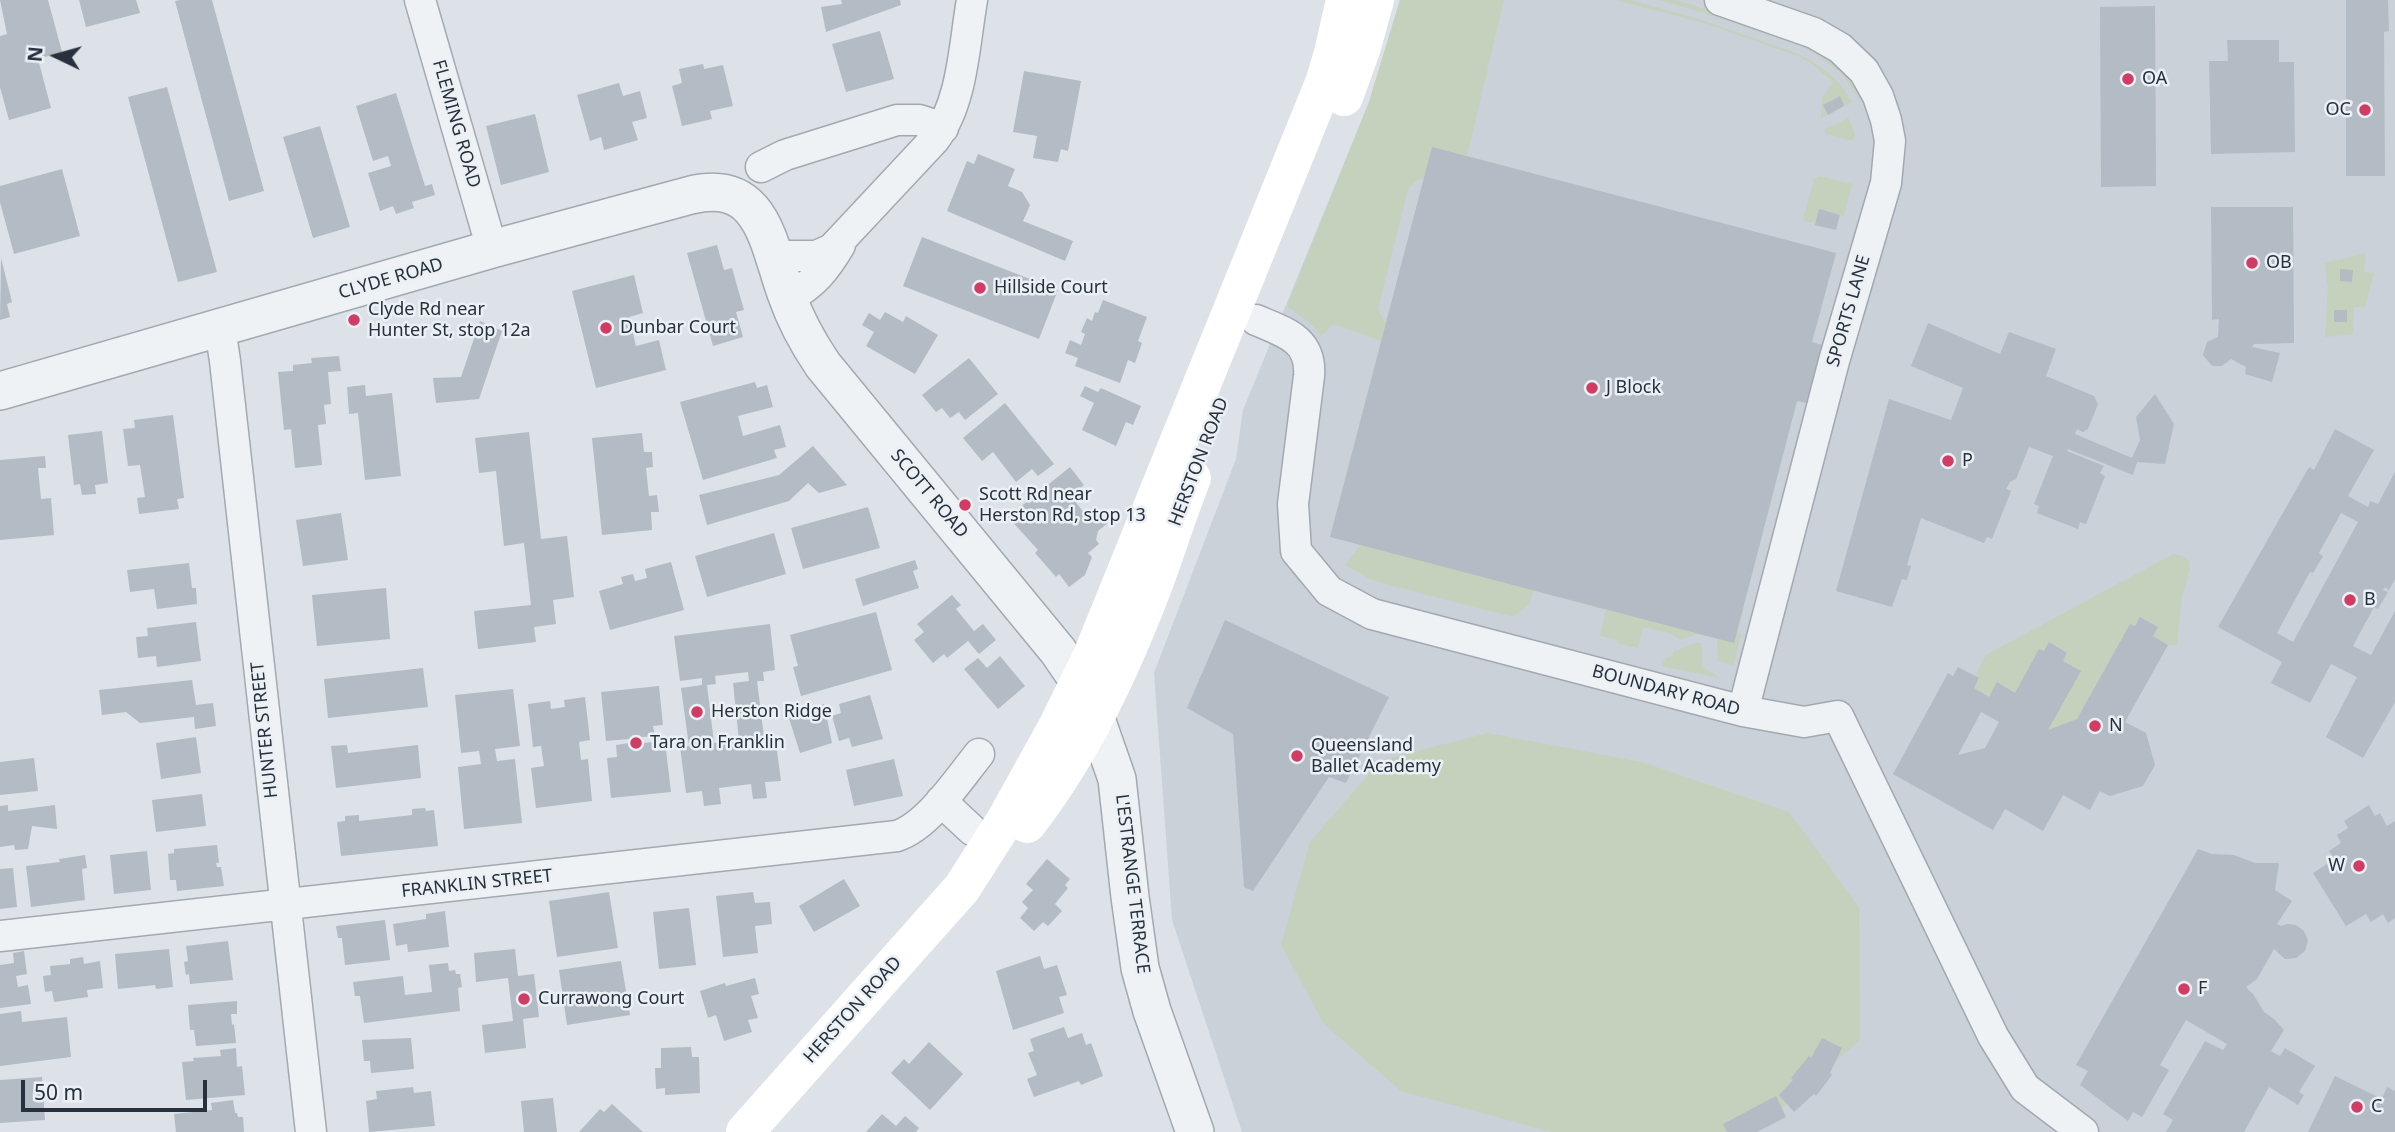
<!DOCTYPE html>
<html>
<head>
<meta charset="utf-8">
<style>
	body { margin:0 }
	#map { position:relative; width:2395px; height:1132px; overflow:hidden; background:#dce2e7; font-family:"Noto Sans",sans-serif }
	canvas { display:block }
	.north { position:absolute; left:21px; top:21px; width:70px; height:70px; -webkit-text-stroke:5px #ebf0f4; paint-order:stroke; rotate:275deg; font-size:19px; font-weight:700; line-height:28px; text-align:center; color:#26313d }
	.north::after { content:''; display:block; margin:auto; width:24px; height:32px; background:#26313d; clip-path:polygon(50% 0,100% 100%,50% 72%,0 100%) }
	.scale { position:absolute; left:21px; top:1080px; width:186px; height:32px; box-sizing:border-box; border:4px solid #26313d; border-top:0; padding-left:9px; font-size:21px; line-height:24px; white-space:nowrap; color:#26313d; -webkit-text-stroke:5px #ebf0f4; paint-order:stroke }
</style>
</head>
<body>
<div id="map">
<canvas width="2395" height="1132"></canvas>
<div class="north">N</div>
<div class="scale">50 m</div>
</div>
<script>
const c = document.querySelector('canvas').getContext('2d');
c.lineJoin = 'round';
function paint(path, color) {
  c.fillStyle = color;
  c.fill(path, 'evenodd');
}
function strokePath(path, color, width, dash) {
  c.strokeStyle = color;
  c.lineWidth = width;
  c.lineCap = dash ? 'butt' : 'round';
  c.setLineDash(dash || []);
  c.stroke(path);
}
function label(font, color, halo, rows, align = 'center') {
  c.font = font + ' "Noto Sans",sans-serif';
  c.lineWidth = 5;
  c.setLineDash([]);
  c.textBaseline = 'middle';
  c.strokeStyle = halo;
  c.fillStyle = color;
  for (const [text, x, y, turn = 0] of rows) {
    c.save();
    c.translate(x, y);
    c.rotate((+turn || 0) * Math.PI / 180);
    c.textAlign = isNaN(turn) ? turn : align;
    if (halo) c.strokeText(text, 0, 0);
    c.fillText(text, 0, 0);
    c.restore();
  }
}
const built = new Path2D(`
	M1400,0H2395V1132H1242L1172,920L1154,673L1236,459L1243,410L1369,102Z`);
const green = new Path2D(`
	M1400,0H1504L1467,156L1836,253L1812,342L1826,346L1796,404L1737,633L1741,634L1734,665L1718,661L1717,639L1697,634L1681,640L1672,634L1643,627L1638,648L1617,643L1618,640L1600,636L1606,610L1534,591L1529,604L1513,617L1389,585L1370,579L1345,565L1361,545L1330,537L1381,341L1334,324L1321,336L1312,325L1287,306L1369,102ZM1424,178L1390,308L1385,323L1378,309L1408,189L1417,180Z
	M1615,0H1631L1702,20L1796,53C1820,64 1839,78 1852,102L1844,106L1839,96L1823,105L1828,115L1821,118L1822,98L1833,82L1812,64L1800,57L1707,24Z
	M1659,0H1676L1693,5L1816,49C1835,62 1851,76 1862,97L1860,100L1841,73L1814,53L1798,45L1704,13Z
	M1849,118L1855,135L1853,141L1826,134L1825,129Z
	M1819,176L1852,184L1844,216L1819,210L1816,224L1803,220L1814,179Z
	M2366,253L2364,272L2374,273L2365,307H2354L2353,334L2325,337L2328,289L2325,263Z
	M2173,554L2183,556L2189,561L2190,570L2182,597L2177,645H2168L2153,636L2158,627L2141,617L2135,626L2130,624L2077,719L2048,730L2063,661L2067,653L2049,642L2044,651L2039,649L2015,693L1997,683L1989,697L1974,688L1979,679L1975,676L1986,655Z
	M1695,643H1701L1703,667L1720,678L1661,666L1666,658L1673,656V652Z
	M1488,733L1642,762L1789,812L1859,907L1860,1040L1754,1132H1552L1401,1091L1324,1024L1281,945L1310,842L1381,760Z`);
const building = new Path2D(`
	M0,0H48L62,52L38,59L51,108L9,120L0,87V36L7,34Z
	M79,0H136L140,13L86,27Z
	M180,0H212L264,191L229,201L175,1Z
	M841,0H900L901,5L826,32L821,7L842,4Z
	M2346,0H2388L2389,31L2384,32L2385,176H2346Z
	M2155,6L2156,186L2101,187L2100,7Z
	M880,31L894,79L846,92L832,44Z
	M2227,40H2279V62H2294L2295,152L2211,154L2209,61H2228Z
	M703,64L704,69L723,65L733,106L710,111L712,119L682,126L672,86L682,83L679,69Z
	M1024,71L1081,81L1068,151L1061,149L1058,162L1033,158L1037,136L1013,132Z
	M619,83L623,96L640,91L647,118L632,122L638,140L604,150L601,137L590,141L577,95Z
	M167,87L217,272L178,282L128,97Z
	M396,93L425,186L432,184L435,195L412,202L414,208L396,214L393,206L380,211L368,173L391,166L388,156L373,161L356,106Z
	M1840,96L1844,106L1828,115L1823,105Z
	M535,114L549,172L501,185L486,126Z
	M320,126L350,227L313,238L283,137Z
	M1432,147L1836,253L1812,342L1826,346L1811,404L1797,401L1734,643L1330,537Z
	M978,154L1015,169L1008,186L1022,192L1030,205L1023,221L1073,241L1065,261L947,211L967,161L974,164Z
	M62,169L80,236L14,254L0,202V186Z
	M2211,207H2293L2294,343L2254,344L2252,347L2280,353L2272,382L2245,374L2246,367L2231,359L2222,366H2212L2203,355L2207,342L2218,337L2219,319L2212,320Z
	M1819,209L1840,215L1836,230L1815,225Z
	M922,237L1058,290L1039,339L903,286Z
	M717,245L724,270L732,268L744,310L736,312L743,337L713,346L687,253Z
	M1,258L12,302L7,304L10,317L0,320Z
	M2340,269L2353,270L2352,282L2340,281Z
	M634,275L643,313L629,317L636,346L659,340L666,370L596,388L572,291Z
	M1103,300L1147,317L1138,341L1142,343L1135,363L1128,360L1120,383L1075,366L1078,358L1065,353L1070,340L1081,345L1085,334L1081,332L1087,318L1092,321L1095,312L1098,313Z
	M2334,310H2347V322H2334Z
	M885,312L903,322L906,316L938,335L915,374L866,346L874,332L862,325L869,313L880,320Z
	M480,321L502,331L479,399L436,403L433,378L461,377Z
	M1928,323L2000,354L2009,332L2056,349L2046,376L2094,396L2098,404L2088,429L2083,432L2077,429L2075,434L2132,458L2140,440L2136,417L2155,394L2174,424L2165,464L2137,462L2133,475L2068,449L2067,451L2104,466L2100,473L2105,476L2086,524L2080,522L2078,529L2037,513L2039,506L2034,504L2053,456L2029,447L2016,479L2010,482L2006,489L2011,491L1992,539L1987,537L1984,543L1921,518L1907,565L1911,566L1907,580L1902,579L1892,607L1836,591L1889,399L1951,420L1963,388L1911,366Z
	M339,356L341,371L328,372L331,404L324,405L326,424L318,425L322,465L295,468L291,429L284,430L278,372L293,371V365L312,363L311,358Z
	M969,358L998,394L965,420L959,412L950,418L942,408L936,412L922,395Z
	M755,382L757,388L767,385L773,407L738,416L743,436L780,425L786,447L774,450L777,458L703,480L680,402Z
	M365,385L366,396L392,393L401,476L365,480L358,413L349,414L347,387Z
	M1085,386L1098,392L1101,388L1141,406L1133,425L1126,422L1116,446L1082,430L1094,403L1080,396Z
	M1005,403L1054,464L1038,476L1032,469L1016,482L993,452L982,461L963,438Z
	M173,415L184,498L177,499L179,509L139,514L137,498L145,497L140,465L128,466L123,429L135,428L134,420Z
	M2335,429L2374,450L2348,496L2368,507L2370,501L2378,504L2395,472V579L2389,590L2385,587L2383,590L2388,592L2378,609L2374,607L2353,646L2371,655L2395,611V702L2363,758L2326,737L2357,677L2331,664L2310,703L2271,683L2282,662L2218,627L2309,467L2314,470ZM2341,513L2358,522L2293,642L2277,633L2310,572L2313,573L2323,556L2319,553Z
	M102,431L108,483L95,485L96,494L82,495L80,484L74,485L68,435Z
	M529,432L541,539L567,536L574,597L553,600L556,624L534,627L536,642L478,649L474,611L531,605L524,543L504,546L496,471L479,473L475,438Z
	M642,433L644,452H652L653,467L646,468L649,496L657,495L659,512H651L652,530L602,535L592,438Z
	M813,446L847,485L819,493L808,483L789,501L707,525L699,495L779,475Z
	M45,456L46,468H38L41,499L51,498L54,535L0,540V460Z
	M1070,467L1084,485L1071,496L1085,514L1095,506L1108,523L1098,531L1096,540L1099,544L1088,553L1092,557L1085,575L1069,587L1059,574L1056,577L1035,553L1038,550L1008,517Z
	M868,507L880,548L803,569L791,528Z
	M341,513L348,560L303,566L296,520Z
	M774,533L786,574L707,597L695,556Z
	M915,560L918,569L913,571L919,588L863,606L855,579Z
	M671,562L684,610L610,630L599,591L623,584L621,577L633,574L635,581L647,578L645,569Z
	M189,563L192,588H196L197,604L157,609L154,589L130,592L127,570Z
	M386,588L390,639L317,646L312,595Z
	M952,595L961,605L956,609L974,631L983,624L996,640L979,654L968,641L947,658L944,654L933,663L914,640L924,632L917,624Z
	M876,612L892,670L801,696L793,667L798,666L790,635Z
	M2140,617L2158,627L2153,636L2168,645L2125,722L2146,733L2155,765L2143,786L2110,796L2100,791L2090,810L2063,795L2043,831L2005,809L1993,830L1893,774L1948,673L1953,676L1958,667L1979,678L1974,688L1989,697L1997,682L2015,693L2039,649L2044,651L2049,642L2067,653L2063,661L2081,671L2048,730L2077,719L2130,624L2135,626ZM1981,712L1999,722L1985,748L1958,755Z
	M1225,620L1389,697L1346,783L1329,777L1253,891L1244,887L1233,734L1187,708Z
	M196,622L201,661L157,667L156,656L138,658L136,637L148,636L147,628Z
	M770,624L775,670L763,672L764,681H757L764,737L775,736L781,781L765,782L767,798L753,799L751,784L719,788L721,804L704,806L702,791L686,793L680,747L689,746L681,688L702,685V678L680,681L674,636ZM748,672L749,681L733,683L739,741L714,743L707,685L716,684L715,676Z
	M1000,656L1025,686L998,709L964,669L978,658L987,668Z
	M423,668L428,707L328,718L324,679Z
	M192,680L196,705L213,703L216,726L195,729L194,717L140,723L126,712L102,715L99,690Z
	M659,686L663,725L653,726L655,736L642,737V743L654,742L655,751L666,750L671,792L611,798L607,758L617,757L616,745L629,743V739L606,741L601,692Z
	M513,689L520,746L495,749L497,761L515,759L522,823L464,829L458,767L481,764L479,751L461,753L455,695Z
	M870,695L883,739L852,747L849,738L839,741L832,716L841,713L839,704Z
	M585,697L590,740L579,742L581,760L588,759L592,801L536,808L531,768L544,766L541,746L533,747L528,704L550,701L551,709L565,707L564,700Z
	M824,704L832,743L800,753L788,715Z
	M196,737L201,773L161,779L156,743Z
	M347,745L348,753L418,745L421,778L336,788L331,746Z
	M34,758L38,791L0,795V762Z
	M894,759L903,796L854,806L846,770Z
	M202,794L206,826L156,832L152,800Z
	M8,805V811L55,805L57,829L32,826L28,849L15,850L14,845L0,847V806Z
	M2369,805L2375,816L2380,813L2387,826L2395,821V918L2388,923L2383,914L2371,922L2366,914L2346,926L2313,873L2335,859L2329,851L2341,843L2337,835L2348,828L2344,821Z
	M425,808L426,811L434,810L438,846L341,856L337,822L345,821V816L359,815V821L412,815V809Z
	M217,845L219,863H216L217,867H221L224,886L177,891L176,880H170L168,854L174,853V849Z
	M2198,849L2212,854L2234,855L2255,863H2279L2275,890L2292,901L2277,924L2281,926L2287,924L2296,925L2304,931L2308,940L2305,951L2296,958L2285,959L2274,949L2257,979L2246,987L2253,994L2264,1012L2274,1019L2284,1030L2271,1051L2280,1056L2285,1048L2315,1066L2299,1092L2304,1095L2298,1105L2269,1087L2244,1132H2166L2173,1120L2163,1114L2205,1041L2223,1050L2227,1044L2186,1020L2160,1065L2169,1070L2142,1117L2133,1112L2128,1121L2080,1085L2088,1071L2076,1065Z
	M147,851L151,890L114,894L110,855Z
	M85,855L87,868L82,869L85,900L31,907L26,866L60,862L59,859Z
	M1047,859L1070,879L1065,885L1068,888L1055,904L1062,911L1048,926L1043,922L1034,931L1020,918L1028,908L1022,902L1033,890L1026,884Z
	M13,868L17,907L0,909V869Z
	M844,879L860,906L814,932L799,906Z
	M609,892L618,948L557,957L549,901Z
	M753,892L755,903L770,902L772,924L755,926L758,953L723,957L716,896Z
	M689,908L696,965L659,969L653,912Z
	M445,911L449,947L408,952L407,944L396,946L393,924L426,919V914Z
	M385,920L390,960L345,965L342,938H338L336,926Z
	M228,941L233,980L190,984L189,974L186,975L184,962L188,961L186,946Z
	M169,949L173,987L156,989L155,985L118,989L115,954Z
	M515,949L518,976L534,974L539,1017L523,1019L526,1048L485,1053L482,1025L513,1021L508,978L476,982L474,953Z
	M24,951L27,974L16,976L18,987L28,985L31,1004L0,1008V965L14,963L13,953Z
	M1040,956L1044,969L1057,965L1067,995L1059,997L1064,1013L1013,1030L996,971Z
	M83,957L84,964L100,961L103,988L87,990L88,997L54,1002L52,991L45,992L43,976L51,975L50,966L70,964V959Z
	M621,961L630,1015L567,1025L559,970Z
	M448,963L449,971L455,970L456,974H460L462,987L458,988L460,1011L364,1023L360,996H355L353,982L403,976L405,995L432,992L429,965Z
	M755,978L759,994L751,996L758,1018L748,1020L752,1032L724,1041L716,1015L708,1018L700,991L725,983L726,986Z
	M237,1001V1014H231L232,1025L234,1024L236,1043L196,1046L194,1030H190L188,1005Z
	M21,1011L22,1022L67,1017L71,1057L0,1066V1014Z
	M1064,1027L1068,1038L1082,1033L1086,1045L1091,1043L1103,1076L1081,1085L1079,1081L1034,1097L1027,1079L1037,1075L1028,1053L1034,1051L1030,1039Z
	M411,1038L414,1069L371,1073L370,1061H364L362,1040Z
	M1822,1038L1842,1048L1830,1073L1832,1075L1816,1096L1814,1094L1794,1112L1779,1095L1793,1080L1791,1078L1809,1056L1811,1058Z
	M929,1042L963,1074L930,1110L891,1073L904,1059L909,1064Z
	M691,1047L692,1057H699L700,1093L665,1095V1088L656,1089L655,1068H661V1048Z
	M236,1048L237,1067L242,1066L245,1095L186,1100L182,1062L194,1061L193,1058L221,1056L220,1050Z
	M2335,1076L2382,1099L2387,1087L2395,1091V1132H2308Z
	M42,1077L45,1120L0,1123V1080Z
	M413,1087L414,1093L431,1091L435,1126L369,1132L366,1101L377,1099L376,1091Z
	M1776,1096L1786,1117L1757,1132H1727L1723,1124Z
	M553,1098L557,1132H524L521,1101Z
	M233,1100L235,1113H237L238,1117H243L244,1132H176L174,1114L212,1110L211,1103Z
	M612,1104L643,1132H579L600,1109L604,1112Z
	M882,1114L896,1126L905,1116L919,1128L916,1132H866Z`);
const minor = new Path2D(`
	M420,0L492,249
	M1720,0L1814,33L1840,48L1864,71L1878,96L1886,120L1890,141L1886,183L1834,361L1743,711
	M761,167L785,155L897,120H919L943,128
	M774,256H816L832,249L934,140C963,103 964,45 972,0
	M788,298C813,285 826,269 840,245
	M1256,320C1284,332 1312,339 1309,376L1293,504L1296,551L1329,591L1372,614L1743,711L1804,722L1838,716L1993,1036L2025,1088L2083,1132
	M220,328L225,361L311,1132
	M941,801L972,830
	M0,936L897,836C928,826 958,780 979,754`);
const tertiary = new Path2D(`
	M0,391L492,249L691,195C763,178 768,244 786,293C795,319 808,343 823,365L1058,651L1080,683
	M1095,716L1117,779L1130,897L1140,968L1152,1011L1195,1132`);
const secondary = new Path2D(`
	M1344,97L1362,47L1375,0
	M1027,824C1083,752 1122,668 1154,584C1167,549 1178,513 1192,478
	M745,1132L962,888L1006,819L1057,727L1091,658L1324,83L1333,53L1345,0`);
const markers = [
	[2128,79,7,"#d13c65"],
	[2365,110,7,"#d13c65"],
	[2252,263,7,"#d13c65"],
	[980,288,7,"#d13c65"],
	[354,320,7,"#d13c65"],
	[606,328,7,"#d13c65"],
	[1592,388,7,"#d13c65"],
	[1948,461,7,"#d13c65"],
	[965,505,7,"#d13c65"],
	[2350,600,7,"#d13c65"],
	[697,712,7,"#d13c65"],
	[2095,726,7,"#d13c65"],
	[636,743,7,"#d13c65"],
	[1297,756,7,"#d13c65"],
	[2359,866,7,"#d13c65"],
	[2184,989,7,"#d13c65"],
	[524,999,7,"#d13c65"],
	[2357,1107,7,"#d13c65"]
];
const poiNames = [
	["OA",2142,79],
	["OC",2351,110,"right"],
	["OB",2266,263],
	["Hillside Court",994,288],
	["Clyde Rd near",368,310],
	["Hunter St, stop 12a",368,331],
	["Dunbar Court",620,328],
	["J Block",1606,388],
	["P",1962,461],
	["Scott Rd near",979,495],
	["Herston Rd, stop 13",979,516],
	["B",2364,600],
	["Herston Ridge",711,712],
	["N",2109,726],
	["Tara on Franklin",650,743],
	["Queensland",1311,746],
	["Ballet Academy",1311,767],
	["W",2345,866,"right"],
	["F",2198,989],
	["Currawong Court",538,999],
	["C",2371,1107]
];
const streetNames = [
	["FLEMING ROAD",456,124,74],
	["CLYDE ROAD",391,279,-16],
	["SPORTS LANE",1849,311,-74],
	["HERSTON ROAD",1199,462,-69],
	["SCOTT ROAD",929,494,50],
	["BOUNDARY ROAD",1666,691,15],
	["HUNTER STREET",265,730,-96],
	["FRANKLIN STREET",477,884,-6],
	["L'ESTRANGE TERRACE",1132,884,83],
	["HERSTON ROAD",853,1010,-48]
];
paint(built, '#cad1d9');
paint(green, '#c4d1bd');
paint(building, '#b3bbc4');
strokePath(minor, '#a2a9b1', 33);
strokePath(tertiary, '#a2a9b1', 40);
strokePath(minor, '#eff2f5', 30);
strokePath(tertiary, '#eff2f5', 37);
strokePath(secondary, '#fff', 38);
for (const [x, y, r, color] of markers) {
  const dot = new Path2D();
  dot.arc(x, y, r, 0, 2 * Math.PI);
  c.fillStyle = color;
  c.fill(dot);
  strokePath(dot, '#ebf0f4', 2.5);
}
label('18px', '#26313d', '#ebf0f4', poiNames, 'left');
label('18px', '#26313d', '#ebf0f4', streetNames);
</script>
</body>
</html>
